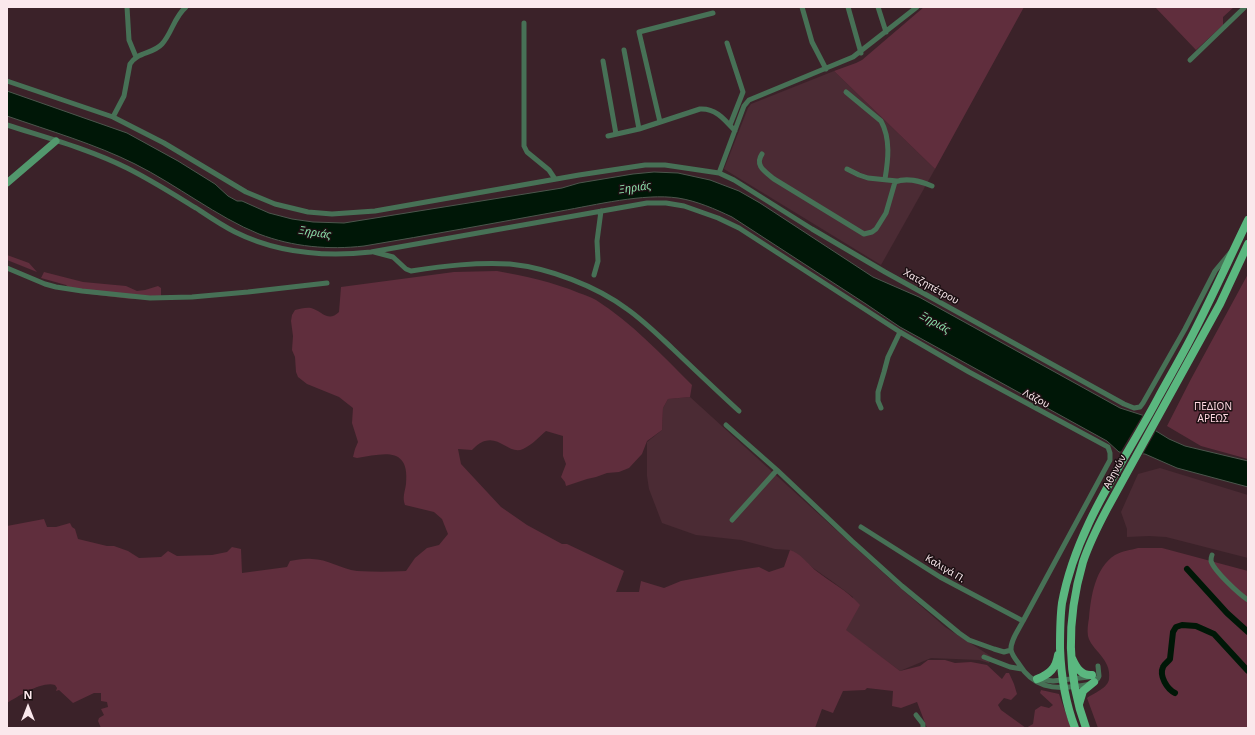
<!DOCTYPE html>
<html>
<head>
<meta charset="utf-8">
<style>
	body { margin:0 }
	#map { position:relative; width:1255px; height:735px; overflow:hidden; background:#3b2229; font-family:"Noto Sans",sans-serif }
	canvas { display:block }
	.frame { position:absolute; inset:0; border:8px solid #fae8ec; pointer-events:none }
	.north { position:absolute; left:8px; top:687px; width:40px; height:40px; -webkit-text-stroke:3px #1b0f12; paint-order:stroke; rotate:0deg; font-size:11px; font-weight:700; line-height:16px; text-align:center; color:#fae8ec }
	.north::after { content:''; display:block; margin:auto; width:14px; height:18px; background:#fae8ec; clip-path:polygon(50% 0,100% 100%,50% 72%,0 100%) }
</style>
</head>
<body>
<div id="map">
<canvas width="1255" height="735"></canvas>
<div class="frame"></div>
<div class="north">N</div>
</div>
<script>
const c = document.querySelector('canvas').getContext('2d');
c.lineJoin = 'round';
function paint(path, color) {
  c.fillStyle = color;
  c.fill(path, 'evenodd');
}
function strokePath(path, color, width, dash) {
  c.strokeStyle = color;
  c.lineWidth = width;
  c.lineCap = dash ? 'butt' : 'round';
  c.setLineDash(dash || []);
  c.stroke(path);
}
function label(font, color, halo, rows, align = 'center') {
  c.font = font + ' "Noto Sans",sans-serif';
  c.lineWidth = 3;
  c.setLineDash([]);
  c.textBaseline = 'middle';
  c.strokeStyle = halo;
  c.fillStyle = color;
  for (const [text, x, y, turn = 0] of rows) {
    c.save();
    c.translate(x, y);
    c.rotate((+turn || 0) * Math.PI / 180);
    c.textAlign = isNaN(turn) ? turn : align;
    if (halo) c.strokeText(text, 0, 0);
    c.fillText(text, 0, 0);
    c.restore();
  }
}
const built = new Path2D(`
	M834,71L935,169L881,265L724,169L748,108L751,104Z
	M690,397L889,578L945,627L992,657L989,663L979,660L931,658L900,671L845,630L853,597L833,582L813,568L790,550L775,549L741,540L696,535L662,523L649,489L647,476V442L662,430L663,408L668,399Z
	M1160,468L1248,495V558L1166,537L1149,536L1127,537V529L1121,512L1138,474Z`);
const green = new Path2D(`
	M924,7H1024L935,169L834,71L856,63L862,60Z
	M1155,7H1234L1223,17V25L1196,50Z
	M7,255L29,263L37,272L7,260Z
	M497,271C525,276 553,282 579,293C585,295 591,297 596,300C632,323 662,355 692,385L690,397L668,399L663,408L662,430L647,441L642,454L629,468L619,472L607,473L596,477L587,479L566,486L565,482L561,477L566,464L563,456V436L546,431C539,437 532,445 523,449C510,455 500,436 485,441C480,442 475,447 472,450L458,449L461,464L501,507L527,525L562,544H567L624,571L616,592H639L641,581L664,588L681,581L739,570L759,567L769,572L784,567L790,550C800,553 807,563 815,570C830,582 847,590 860,605L846,630L900,671L920,666L928,660H945L955,663L971,662L987,665L1002,679L1006,673H1009L1014,684L1017,694L1011,700L1004,698L998,705L1001,710L1026,728L1033,724L1035,710L1041,706L1049,708L1053,705L1040,693L1041,690L1059,694L1071,728H927L917,702L901,708L892,706L893,691L867,688L865,690L843,691L833,713L822,709L815,728H101L98,721L99,718L104,715L101,709L108,707L107,702L101,701V693H94L73,703L59,690L56,691L57,688L55,685C42,681 19,696 7,703V526L44,519L47,527H56L70,523L72,527L75,529L78,539L107,546H114L128,551L139,558L161,557L168,551L177,556L212,555L227,552L232,547L241,549L242,573L287,567L290,561C297,560 305,558 312,559C327,559 341,569 357,571C373,572 390,572 406,571L415,558L427,548L439,545L448,534L442,519L434,512L405,505C402,497 405,492 406,484C410,445 382,454 357,458L353,457L355,449L358,442L352,423L353,408L339,397L307,384L298,377L296,372L295,357L292,350L293,336L291,321L292,315L295,310C300,309 306,307 311,308C322,311 328,323 339,312L341,287L454,272Z
	M44,272L83,282L126,286L137,291L145,290L158,286L161,288V297L131,299L89,294L68,289V287L66,285L41,278Z
	M1248,274V459L1201,446L1167,426L1191,379Z
	M1138,548H1162L1248,571V728H1098L1087,698C1094,693 1108,688 1109,679C1112,659 1091,650 1088,636C1087,630 1088,624 1089,618C1091,596 1095,568 1115,555C1122,551 1131,550 1138,548Z`);
const water = new Path2D(`
	M7,91L127,133L178,161L215,184L228,196L237,201H242L269,213L292,219L313,222L344,223L562,188L579,183L633,174L654,172L678,173L710,180L739,191L760,203L873,277L919,297L1120,408L1145,416L1156,431L1169,439L1185,446L1248,461V487L1177,468L1145,454L1119,452L1107,441L900,327L866,304L732,217C715,209 697,201 678,198C644,193 595,205 561,211C495,223 430,235 364,246C329,250 293,247 259,234C217,217 177,185 135,164C95,144 50,131 7,116Z`);
const pier = new Path2D(`
	M1144,413L1146,415L1157,429L1142,456L1125,455L1120,453Z`);
const canal = new Path2D(`
	M1187,569L1227,613L1248,632
	M1175,693C1167,689 1159,676 1163,667C1164,664 1168,662 1170,659L1173,632L1176,627L1182,625L1196,626L1214,634L1248,671`);
const street = new Path2D(`
	M127,7L129,40L136,57
	M802,7L812,42L826,69
	M848,7L861,53
	M878,7L886,32
	M524,23V146L527,152L549,170L555,179
	M727,43L743,92L730,125
	M624,50L639,129
	M1190,60L1245,7
	M603,61L616,134
	M7,81L113,117L164,143L246,192L275,204L308,212L332,214L375,211L579,175L645,165H665L719,173L734,180L812,229L885,272L1124,404L1134,408L1140,407L1143,403L1185,329L1215,271L1230,253
	M846,92L881,121C891,139 888,161 885,179
	M113,117L124,96L130,64C137,52 153,54 162,44C172,33 174,17 186,7
	M660,122L639,32L713,13
	M7,125C47,138 89,149 127,168C151,180 173,194 196,208C208,216 221,225 235,232C277,253 325,257 371,252L647,203H666L684,206L718,218L739,228L900,332L969,372L1108,447L1110,453V460L1023,621C1019,629 1010,641 1011,650C1012,655 1016,660 1019,664C1033,687 1053,690 1078,686C1086,685 1096,684 1099,676L1098,666
	M608,136L639,129L700,109C716,108 725,120 735,131
	M762,154C754,166 766,172 774,179L864,234L872,232L876,229L886,213L895,182C907,177 920,181 932,186
	M847,169L859,175L868,178L897,181
	M719,173L744,106L749,100L853,57L917,7
	M374,252L393,257L406,269L411,271C444,266 476,262 510,264C549,268 596,286 627,309C644,321 658,335 673,349C695,370 717,391 739,411
	M7,268L45,284L56,287L82,291L150,298L192,297L248,292L327,283
	M594,275L598,261L597,241L601,211
	M881,408L878,401V392L884,372L888,357L900,332
	M726,425L777,470L852,541L902,586L959,633L969,640L994,649L1004,652L1011,650
	M732,520L777,470
	M861,527L940,577L1023,621
	M1212,555C1211,557 1211,559 1211,561C1214,571 1239,594 1248,600
	M984,657L1010,667L1022,669
	M1037,679L1053,681L1089,677
	M916,715L923,724V728`);
const secondary = new Path2D(`
	M7,183L56,141`);
const primary = new Path2D(`
	M1072,658C1076,667 1081,676 1092,675
	M1037,679C1050,674 1056,668 1058,655
	M1079,704L1083,691L1094,682
	M1075,728C1065,702 1061,675 1060,648C1060,633 1060,618 1062,603C1076,527 1123,464 1158,398C1170,376 1183,354 1194,332C1213,295 1230,257 1248,220
	M1086,728C1066,674 1067,617 1083,562C1089,544 1098,526 1107,509L1220,304L1248,244`);
const streetNames = [
	["Χατζηπέτρου",931,287,29],
	["Λάζου",1036,399,28],
	["Αθηνών",1115,472,-62],
	["Καλιγά Π.",945,569,31]
];
const parkNames = [
	["ΠΕΔΙΟΝ",1213,407],
	["ΑΡΕΩΣ",1213,419]
];
const waterNames = [
	["Ξηριάς",635,188,-8],
	["Ξηριάς",315,233,9],
	["Ξηριάς",935,323,29]
];
paint(built, '#4b2b34');
paint(green, '#602e3d');
paint(water, '#001707');
strokePath(water, '#4b564c', 1);
paint(pier, '#3b2229');
strokePath(canal, '#001707', 6);
strokePath(street, '#477156', 5);
strokePath(secondary, '#52986d', 7);
strokePath(primary, '#5ab77f', 8);
label('10px', '#fae8ec', '#1b0f12', streetNames);
label('10px', '#fed7e0', '#1b0f12', parkNames);
label('italic 11px', '#8adfa9', '#1b0f12', waterNames);
</script>
</body>
</html>
